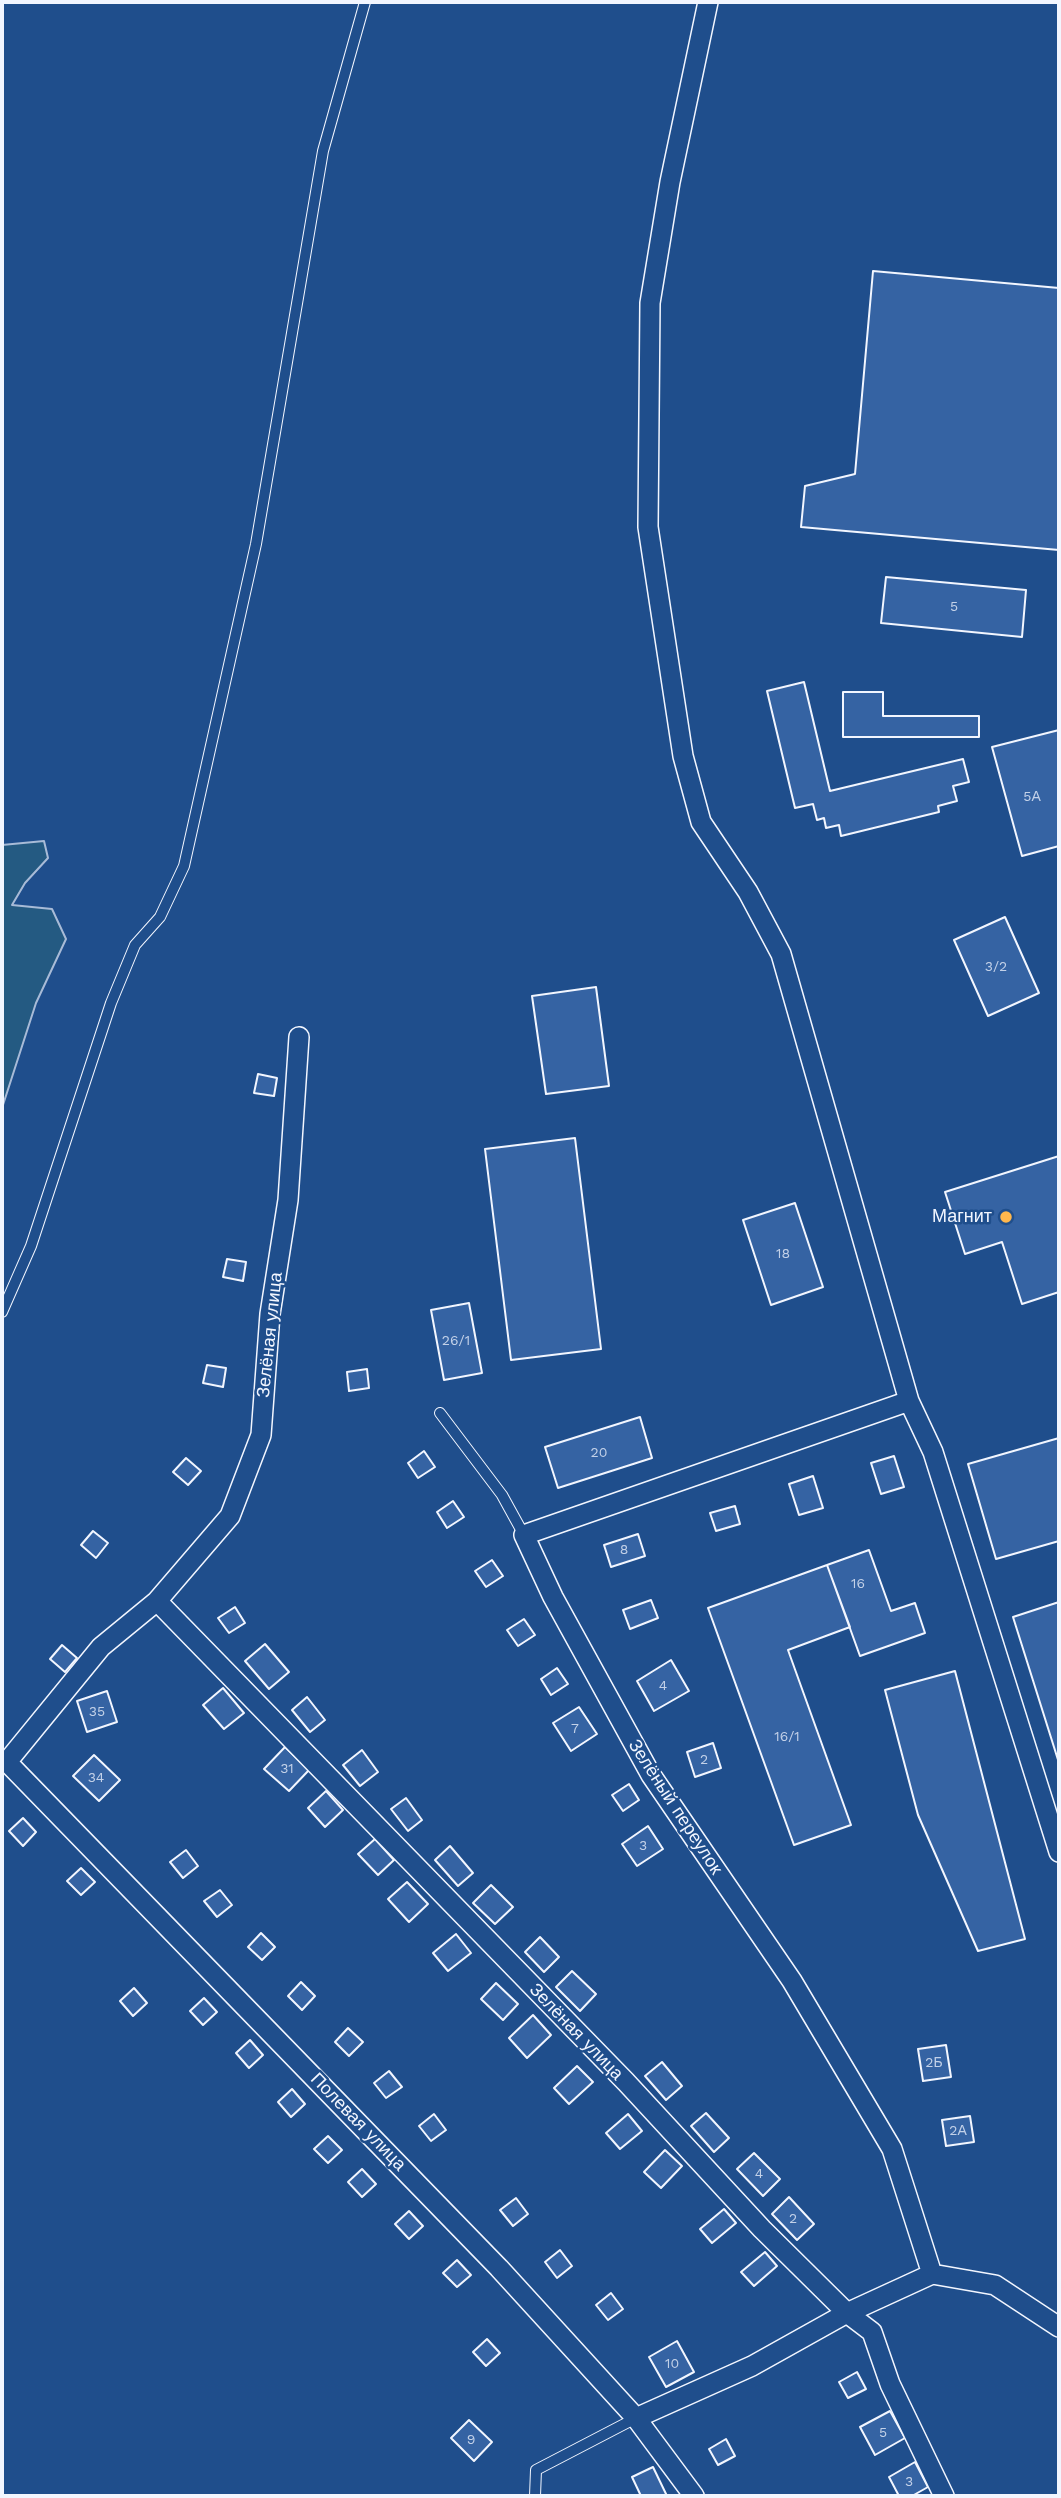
<!DOCTYPE html>
<html>
<head>
<meta charset="utf-8">
<style>
	body { margin:0 }
	#map { position:relative; width:1061px; height:2498px; overflow:hidden; background:#1f4e8c; font-family:"Work Sans",sans-serif }
	canvas { display:block }
	.frame { position:absolute; inset:0; border:4px solid #f2f6ff; pointer-events:none }
</style>
</head>
<body>
<div id="map">
<canvas width="1061" height="2498"></canvas>
<div class="frame"></div>
</div>
<script>
const c = document.querySelector('canvas').getContext('2d');
c.lineJoin = 'round';
function paint(path, color) {
  c.fillStyle = color;
  c.fill(path, 'evenodd');
}
function strokePath(path, color, width, dash) {
  c.strokeStyle = color;
  c.lineWidth = width;
  c.lineCap = dash ? 'butt' : 'round';
  c.setLineDash(dash || []);
  c.stroke(path);
}
function label(font, color, halo, rows, align = 'center') {
  c.font = font + ' "Work Sans",sans-serif';
  c.lineWidth = 5;
  c.setLineDash([]);
  c.textBaseline = 'middle';
  c.strokeStyle = halo;
  c.fillStyle = color;
  for (const [text, x, y, turn = 0] of rows) {
    c.save();
    c.translate(x, y);
    c.rotate((+turn || 0) * Math.PI / 180);
    c.textAlign = isNaN(turn) ? turn : align;
    if (halo) c.strokeText(text, 0, 0);
    c.fillText(text, 0, 0);
    c.restore();
  }
}
const green = new Path2D(`
	M44,841L48,858L25,883L12,905L52,909L66,939L36,1003L2,1108V845Z`);
const building = new Path2D(`
	M873,271L1059,288V550L801,527L805,486L855,474Z
	M886,577L1026,590L1022,637L881,623Z
	M804,682L830,791L963,759L969,782L953,786L957,801L938,806L939,812L841,836L839,825L826,828L824,818L817,820L813,804L795,808L767,691Z
	M843,692H883V716H979V737H843Z
	M1059,730V846L1022,856L992,747Z
	M1005,917L1039,993L988,1016L954,940Z
	M596,987L609,1086L546,1094L532,996Z
	M258,1074L277,1078L274,1096L254,1093Z
	M575,1138L601,1349L511,1360L485,1149Z
	M1059,1156V1292L1022,1304L1002,1242L965,1254L945,1192Z
	M795,1203L823,1287L771,1305L743,1220Z
	M227,1259L246,1262L243,1281L223,1277Z
	M469,1303L482,1373L444,1380L431,1310Z
	M207,1365L226,1368L223,1387L203,1383Z
	M367,1369L369,1388L349,1391L347,1372Z
	M640,1417L652,1458L558,1488L545,1447Z
	M1059,1438V1541L996,1559L968,1464Z
	M424,1451L435,1467L418,1478L408,1463Z
	M894,1456L904,1487L881,1494L871,1463Z
	M186,1458L201,1471L188,1485L173,1472Z
	M813,1476L823,1508L799,1515L789,1484Z
	M453,1501L464,1517L447,1528L437,1512Z
	M735,1506L740,1524L716,1531L710,1513Z
	M93,1531L108,1543L96,1558L81,1545Z
	M638,1534L645,1556L611,1567L604,1545Z
	M869,1550L891,1611L915,1603L925,1633L860,1656L827,1565Z
	M492,1560L503,1576L486,1587L475,1571Z
	M827,1565L850,1627L788,1650L851,1825L794,1845L708,1608Z
	M651,1600L658,1618L630,1629L623,1610Z
	M1059,1602V1763L1013,1617Z
	M235,1607L245,1623L229,1633L218,1618Z
	M524,1619L535,1635L518,1646L507,1630Z
	M265,1644L289,1672L269,1689L245,1661Z
	M62,1645L77,1658L65,1672L50,1659Z
	M671,1660L689,1691L654,1711L637,1681Z
	M557,1668L568,1684L551,1695L541,1679Z
	M955,1671L1025,1939L978,1951L918,1815L885,1690Z
	M223,1688L244,1713L224,1729L203,1705Z
	M107,1691L117,1722L87,1732L77,1701Z
	M307,1697L325,1720L310,1732L292,1710Z
	M579,1707L597,1734L571,1751L553,1723Z
	M713,1743L721,1768L695,1777L687,1752Z
	M285,1747L309,1770L289,1791L264,1769Z
	M362,1750L378,1772L360,1786L343,1765Z
	M94,1755L120,1780L99,1801L73,1776Z
	M629,1784L639,1800L623,1811L612,1795Z
	M326,1791L343,1810L325,1827L308,1808Z
	M406,1798L422,1820L408,1831L391,1809Z
	M23,1818L36,1832L23,1846L9,1831Z
	M648,1826L663,1849L637,1866L622,1844Z
	M375,1839L394,1860L378,1875L358,1854Z
	M450,1846L473,1873L458,1886L435,1860Z
	M186,1850L198,1866L183,1878L170,1862Z
	M81,1868L95,1882L81,1895L67,1881Z
	M407,1882L428,1904L409,1922L388,1899Z
	M491,1885L513,1907L495,1924L473,1903Z
	M220,1890L232,1905L217,1917L204,1901Z
	M261,1933L275,1947L262,1960L248,1947Z
	M456,1934L471,1953L448,1971L433,1953Z
	M540,1937L559,1957L544,1972L525,1952Z
	M572,1971L596,1994L580,2011L556,1987Z
	M301,1982L315,1996L302,2010L288,1996Z
	M496,1983L518,2004L503,2020L481,1999Z
	M134,1988L147,2003L133,2016L120,2001Z
	M204,1998L217,2012L203,2025L190,2011Z
	M533,2015L551,2035L527,2058L509,2038Z
	M348,2028L363,2042L349,2056L335,2042Z
	M250,2040L263,2055L249,2068L236,2053Z
	M946,2045L951,2077L923,2081L918,2049Z
	M662,2062L682,2086L666,2100L645,2076Z
	M577,2066L593,2082L569,2104L554,2088Z
	M389,2071L402,2087L386,2098L374,2083Z
	M292,2089L305,2104L291,2117L278,2102Z
	M706,2113L729,2138L714,2152L691,2126Z
	M434,2114L446,2130L431,2141L419,2126Z
	M628,2114L642,2131L620,2149L606,2133Z
	M970,2116L974,2142L946,2146L942,2120Z
	M328,2136L342,2150L328,2163L314,2149Z
	M665,2150L682,2166L661,2188L644,2172Z
	M754,2153L780,2179L763,2196L737,2169Z
	M362,2169L376,2184L362,2197L348,2182Z
	M789,2197L814,2224L797,2240L772,2214Z
	M516,2198L528,2214L513,2226L500,2210Z
	M724,2209L736,2223L712,2243L700,2229Z
	M409,2211L423,2226L409,2239L395,2224Z
	M560,2250L572,2266L557,2278L545,2262Z
	M765,2252L777,2266L754,2286L741,2272Z
	M457,2260L471,2275L457,2287L443,2273Z
	M611,2293L623,2309L608,2320L596,2305Z
	M487,2339L500,2353L486,2366L473,2352Z
	M677,2341L694,2372L666,2387L649,2357Z
	M857,2372L866,2389L848,2398L839,2382Z
	M890,2411L905,2438L875,2455L860,2427Z
	M469,2420L492,2442L474,2461L451,2438Z
	M726,2439L735,2456L718,2465L709,2449Z
	M915,2462L928,2487L912,2496H899L889,2477Z
	M653,2467L667,2496H641L632,2477Z`);
const service = new Path2D(`
	M2,1312L31,1246L111,1003L135,945L160,917L184,866L256,544L323,151L365,2
	M440,1413L502,1495L524,1535
	M535,2496L536,2470L636,2418`);
const minor = new Path2D(`
	M708,2L670,182L650,303L648,527L683,756L701,822L748,892L781,954L909,1401L933,1452L1059,1852
	M299,1037L288,1200L270,1314L261,1435L230,1516L157,1601L101,1647L7,1762L499,2268L636,2418L694,2496
	M909,1401L524,1535L553,1597L651,1775L792,1981L892,2149L932,2274L995,2285L1059,2327
	M157,1601L626,2082L762,2229L847,2313L872,2332L890,2384L944,2496
	M636,2418L752,2366L847,2313L932,2274`);
const markers = [
	[1006,1217,7,"#ffb74d"]
];
const numberNames = [
	["5",954,607],
	["5А",1032,797],
	["3/2",996,967],
	["18",783,1254],
	["26/1",456,1341],
	["20",599,1453],
	["8",624,1550],
	["16",858,1584],
	["4",663,1686],
	["35",97,1712],
	["7",575,1729],
	["16/1",787,1737],
	["2",704,1760],
	["31",287,1769],
	["34",96,1778],
	["3",643,1846],
	["2Б",934,2063],
	["2А",958,2131],
	["4",759,2174],
	["2",793,2219],
	["10",672,2364],
	["5",883,2433],
	["9",471,2440],
	["3",909,2482]
];
const poiNames = [
	["Магнит",992,1217]
];
const streetNames = [
	["Зелёная улица",270,1335,-84],
	["Зелёный переулок",675,1807,57],
	["Зелёная улица",576,2032,46],
	["Полевая улица",358,2122,46]
];
paint(green, '#245a82');
strokePath(green, '#a8bbd7', 2);
paint(building, '#3563a3');
strokePath(building, '#f2f6ff', 2);
strokePath(service, '#f2f6ff', 12);
strokePath(minor, '#f2f6ff', 22);
strokePath(service, '#1f4e8c', 10);
strokePath(minor, '#1f4e8c', 19);
for (const [x, y, r, color] of markers) {
  const dot = new Path2D();
  dot.arc(x, y, r, 0, 2 * Math.PI);
  c.fillStyle = color;
  c.fill(dot);
  strokePath(dot, '#1f4e8c', 2.5);
}
label('14px', '#c3d1e8', null, numberNames);
label('18px', '#f2f6ff', '#1f4e8c', poiNames, 'right');
label('18px', '#f2f6ff', '#1f4e8c', streetNames);
</script>
</body>
</html>
